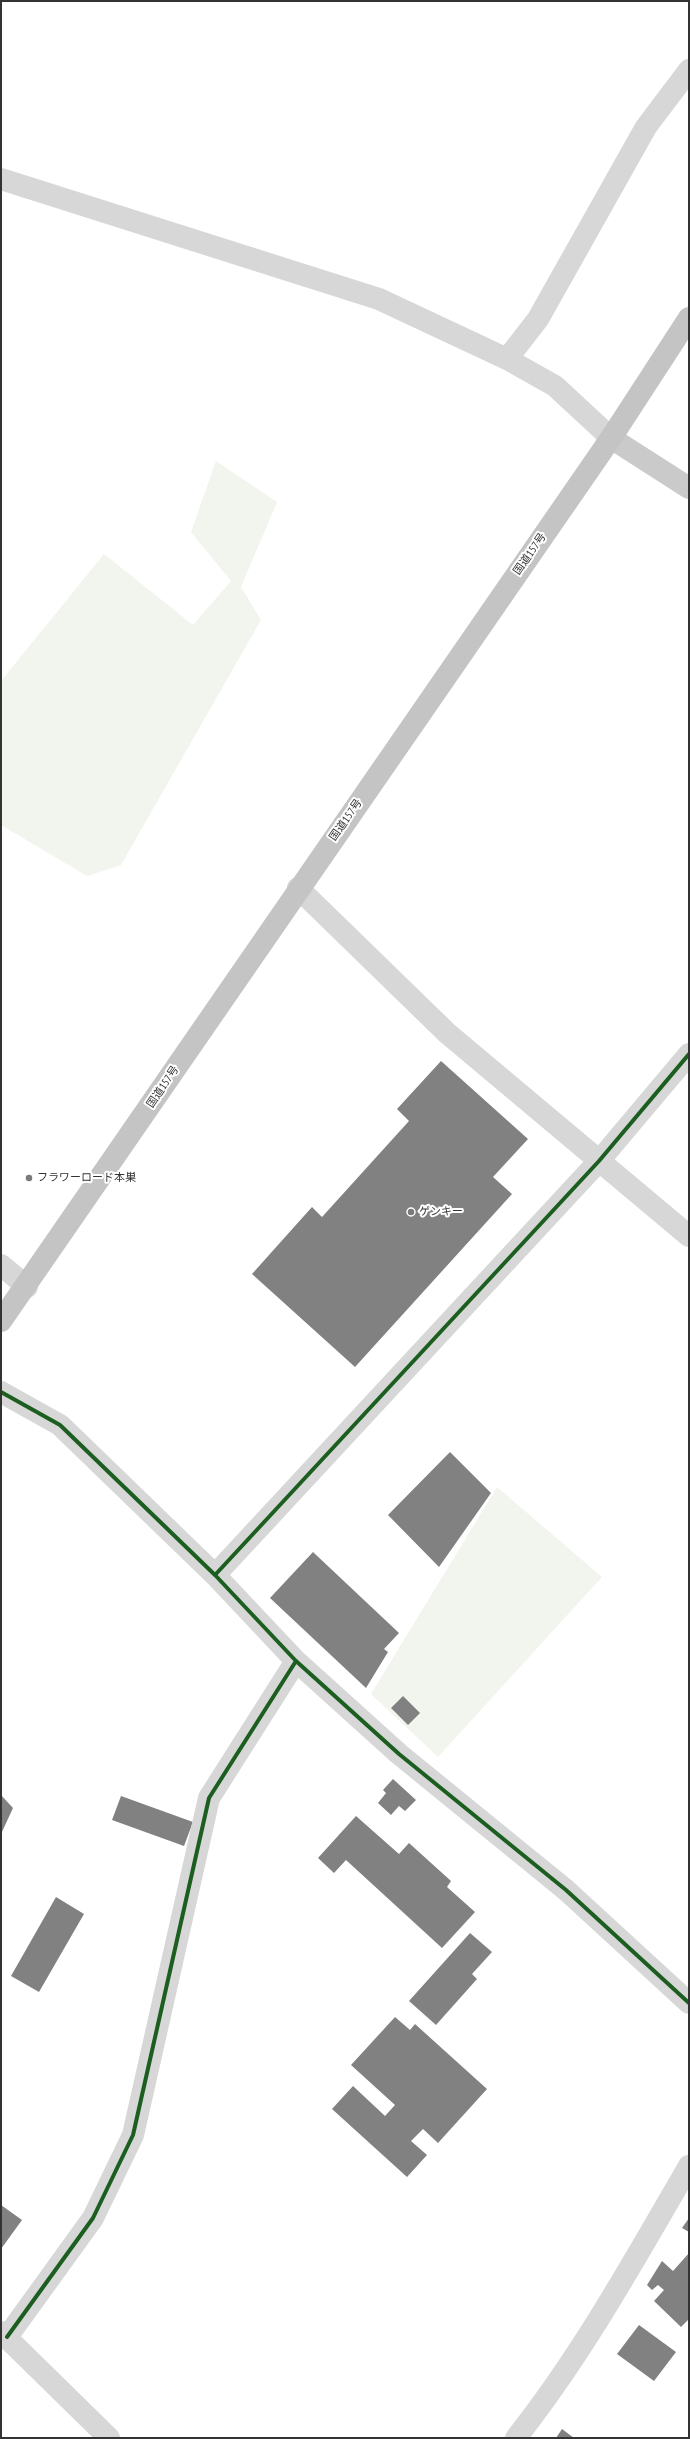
<!DOCTYPE html>
<html>
<head>
<meta charset="utf-8">
<style>
	body { margin:0 }
	#map { position:relative; width:690px; height:2439px; overflow:hidden; background:#fff; font-family:"PT Sans Narrow",sans-serif }
	canvas { display:block }
	.frame { position:absolute; inset:0; border:2px solid #333; pointer-events:none }
</style>
</head>
<body>
<div id="map">
<canvas width="690" height="2439"></canvas>
<div class="frame"></div>
</div>
<script>
const c = document.querySelector('canvas').getContext('2d');
c.lineJoin = 'round';
function paint(path, color) {
  c.fillStyle = color;
  c.fill(path, 'evenodd');
}
function strokePath(path, color, width, dash) {
  c.strokeStyle = color;
  c.lineWidth = width;
  c.lineCap = dash ? 'butt' : 'round';
  c.setLineDash(dash || []);
  c.stroke(path);
}
function label(font, color, halo, rows, align = 'center') {
  c.font = font + ' "PT Sans Narrow","Noto Sans JP",sans-serif';
  c.lineWidth = 4;
  c.setLineDash([]);
  c.textBaseline = 'middle';
  c.strokeStyle = halo;
  c.fillStyle = color;
  for (const [text, x, y, turn = 0] of rows) {
    c.save();
    c.translate(x, y);
    c.rotate((+turn || 0) * Math.PI / 180);
    c.textAlign = isNaN(turn) ? turn : align;
    if (halo) c.strokeText(text, 0, 0);
    c.fillText(text, 0, 0);
    c.restore();
  }
}
const green = new Path2D(`
	M216,461L277,502L241,587L261,620L121,865L87,876L1,825V681L104,554L193,625L231,581L191,532Z
	M497,1487L602,1577L438,1757L371,1694Z`);
const building = new Path2D(`
	M441,1061L528,1139L493,1177L512,1194L355,1367L252,1274L312,1207L322,1217L409,1121L397,1109Z
	M450,1452L491,1493L439,1567L388,1515Z
	M313,1552L399,1633L384,1649L388,1652L366,1688L270,1598Z
	M403,1696L420,1713L408,1725L391,1708Z
	M393,1779L416,1800L405,1811L399,1806L391,1815L378,1803L386,1793L383,1790Z
	M1,1795L13,1808L1,1834Z
	M121,1796L193,1822L184,1846L112,1820Z
	M356,1816L399,1854L409,1843L451,1881L447,1887L475,1912L442,1948L346,1860L334,1873L318,1858Z
	M56,1897L84,1914L39,1992L11,1976Z
	M470,1933L492,1952L472,1974L477,1979L436,2025L409,2001Z
	M395,2017L410,2030L415,2024L487,2089L438,2143L423,2129L411,2141L427,2155L407,2177L332,2109L353,2086L385,2116L395,2105L351,2065Z
	M1,2205L22,2220L1,2249Z
	M689,2218V2232L682,2228Z
	M689,2253V2319L681,2327L654,2301L664,2290L658,2285L652,2290L647,2285L662,2261L673,2271Z
	M639,2325L676,2352L654,2381L617,2354Z
	M562,2429L574,2438H556Z`);
const minor = new Path2D(`
	M1,179L379,299L507,359L555,386L611,438
	M507,359L538,319L646,127L689,70
	M298,888L447,1033L689,1236
	M1,1265L27,1287
	M1,1392L60,1425L215,1575L296,1661L399,1754L566,1890L689,2003
	M215,1575L599,1161L689,1054
	M1,2332L109,2438
	M7,2337L93,2218L133,2135L209,1798L296,1661
	M516,2438C583,2353 635,2259 689,2166`);
const major = new Path2D(`
	M611,438L689,488`);
const highway = new Path2D(`
	M1,1321L611,438L689,318`);
const cycleway = new Path2D(`
	M1,1392L60,1425L215,1575L296,1661L399,1754L566,1890L689,2003
	M215,1575L599,1161L689,1054
	M7,2337L93,2218L133,2135L209,1798L296,1661`);
const markers = [
	[29,1178,4,"#7a7a7a"],
	[411,1212,4,"#7a7a7a"]
];
const streetNames = [
	["国道157号",530,554,-55],
	["国道157号",346,820,-55],
	["国道157号",163,1087,-56]
];
const poiNames = [
	["フラワーロード本巣",37,1178],
	["ゲンキー",419,1212]
];
paint(green, '#f1f5ed');
paint(building, '#818181');
strokePath(minor, '#d7d7d7', 22);
strokePath(major, '#cacaca', 22);
strokePath(highway, '#c4c4c4', 22);
strokePath(cycleway, '#1b5e20', 4);
for (const [x, y, r, color] of markers) {
  const dot = new Path2D();
  dot.arc(x, y, r, 0, 2 * Math.PI);
  c.fillStyle = color;
  c.fill(dot);
  strokePath(dot, '#fff', 1.5);
}
label('11px', '#333', '#fff', streetNames);
label('11px', '#333', '#fff', poiNames, 'left');
</script>
</body>
</html>
